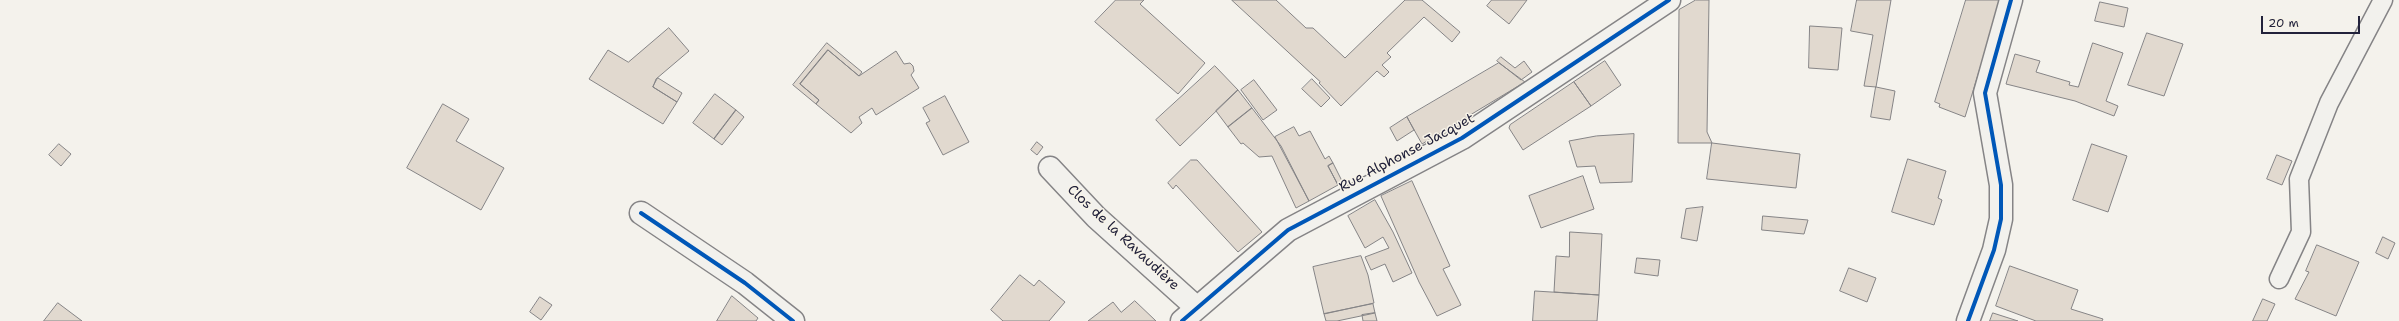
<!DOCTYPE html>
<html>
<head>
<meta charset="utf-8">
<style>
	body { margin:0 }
	#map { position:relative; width:2399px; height:321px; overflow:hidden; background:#f4f2ec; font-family:"Shantell Sans",sans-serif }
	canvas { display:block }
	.scale { position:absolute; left:2261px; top:16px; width:99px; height:18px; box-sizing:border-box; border:2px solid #22223b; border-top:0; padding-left:5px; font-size:12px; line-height:14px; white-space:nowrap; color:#22223b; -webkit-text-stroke:3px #f7f3e8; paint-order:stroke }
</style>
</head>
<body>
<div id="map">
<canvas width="2399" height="321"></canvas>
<div class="scale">20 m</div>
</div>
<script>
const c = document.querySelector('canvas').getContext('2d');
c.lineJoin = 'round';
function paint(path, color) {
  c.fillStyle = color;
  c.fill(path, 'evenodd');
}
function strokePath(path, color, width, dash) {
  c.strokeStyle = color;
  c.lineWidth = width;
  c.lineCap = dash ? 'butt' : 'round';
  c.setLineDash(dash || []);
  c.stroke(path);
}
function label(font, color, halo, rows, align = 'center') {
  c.font = font + ' "Shantell Sans",sans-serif';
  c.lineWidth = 3;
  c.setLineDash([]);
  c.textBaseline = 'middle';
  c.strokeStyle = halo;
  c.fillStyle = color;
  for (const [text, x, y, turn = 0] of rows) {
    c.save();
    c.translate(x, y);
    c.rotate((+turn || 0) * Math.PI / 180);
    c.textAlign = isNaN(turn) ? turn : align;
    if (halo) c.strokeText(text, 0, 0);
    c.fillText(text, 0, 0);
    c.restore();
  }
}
const building = new Path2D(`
	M1116,0H1144L1140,4L1205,63L1178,94L1095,22Z
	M1232,0H1276L1306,28H1313L1345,58L1405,0H1422L1460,32L1452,42L1424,17L1387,53L1391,57L1382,65L1389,72L1384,77L1377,71L1341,106L1319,83L1320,82Z
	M1492,0H1527L1509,24L1487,6Z
	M1696,0H1709L1707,132L1712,143H1678L1679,10Z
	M1857,0H1891L1876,87L1864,86L1873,35L1851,31Z
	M1966,0H2001L1965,117L1939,107L1940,104L1935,102Z
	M2100,2L2128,8L2124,27L2095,21Z
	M1810,26L1842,28L1838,70L1809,68Z
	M669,28L689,51L656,79L653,87L677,102L663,124L589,79L608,50L628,62Z
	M2147,33L2183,44L2164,96L2128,85Z
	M827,43L862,72L859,76L828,50L800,84L819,100L816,104L793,85Z
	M2093,43L2123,53L2106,101L2118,106L2114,116L2075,101L2006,84L2015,54L2040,61L2036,72L2070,82L2069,85L2078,87Z
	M828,50L859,76L896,51L904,64L910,63L913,66L914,71L911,75L919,88L876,115L872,108L859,117L862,123L851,133L816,104L819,100L800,84Z
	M1501,57L1515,68L1524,61L1532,72L1521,80L1497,61Z
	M1605,61L1621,85L1591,106L1574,82Z
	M1499,63L1525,82L1422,144L1407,117Z
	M1215,66L1238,90L1180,146L1156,120Z
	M658,78L682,93L677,102L653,87Z
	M1312,79L1330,98L1321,107L1302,89Z
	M1254,80L1277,110L1263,120L1241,90Z
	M1574,82L1591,106L1523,150L1509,128L1510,125Z
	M1876,87L1895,91L1890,120L1871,117Z
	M1238,90L1252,108L1228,127L1216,111Z
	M715,94L736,110L714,139L693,123Z
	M945,96L969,142L943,155L926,123L930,121L923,108Z
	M443,104L469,119L456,141L504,168L481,210L407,168Z
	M1252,108L1281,146L1309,201L1296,208L1272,156L1259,157L1243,143L1241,144L1228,127Z
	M736,110L744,117L722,145L714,139Z
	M1407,117L1414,130L1397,141L1390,128Z
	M1294,127L1299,136L1310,131L1325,159L1329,156L1333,163L1328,166L1338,185L1309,201L1275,137Z
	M1634,134L1632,182L1600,183L1595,166L1577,167L1569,141L1596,136Z
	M1037,142L1043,147L1037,155L1031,150Z
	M1712,143L1800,154L1796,188L1707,179Z
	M59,144L71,154L61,166L49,155Z
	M2092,144L2127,156L2108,212L2073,200Z
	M2277,155L2292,161L2282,185L2267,179Z
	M1908,159L1946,171L1938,198L1942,200L1934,225L1892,212Z
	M1191,160H1197L1262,232L1238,252L1176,185L1173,189L1168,183Z
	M1333,163L1342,181L1338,185L1328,166Z
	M1583,176L1594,209L1541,228L1529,196Z
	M1412,181L1450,266L1443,269L1461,305L1437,316L1419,282L1381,196Z
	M1375,200L1393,232L1412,273L1393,282L1385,264L1371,270L1365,257L1389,248L1383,237L1365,248L1348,216Z
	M1703,207L1697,241L1681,238L1686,209Z
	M1763,216L1808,220L1804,234L1762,230Z
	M1570,232L1602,234L1599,295L1554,292L1556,256L1569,257Z
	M2383,237L2395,243L2388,259L2376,253Z
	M2317,245L2359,262L2336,316L2295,299L2309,272L2306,271Z
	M1361,256L1368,275L1374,303L1324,314L1313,267Z
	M1637,258L1660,260L1658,276L1635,273Z
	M2010,266L2078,290L2071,309L2103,319L2102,321H2036L1996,306Z
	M1849,268L1876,278L1867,302L1840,291Z
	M1020,275L1034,286L1039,280L1065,302L1049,321H1003L991,310Z
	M1535,291L1599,295L1597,321H1533Z
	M732,296L758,318L756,321H717Z
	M540,297L552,305L541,320L530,312Z
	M2263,299L2275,304L2267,321H2253Z
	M1135,301L1156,321H1088L1113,302L1121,312Z
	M58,303L82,321H44Z
	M1373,304L1375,313L1337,321H1326L1324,314Z
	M1375,313L1377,321H1363L1362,315Z
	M1993,313L2018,321H1990Z`);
const lane = new Path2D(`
	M2279,279L2301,232L2299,179L2329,103L2383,0`);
const street = new Path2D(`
	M1050,168L1096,217L1197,308
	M641,213L745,283L793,321
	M1182,321L1288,230L1462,138L1669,0
	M1968,321L1994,250L2001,219V185L1985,93L2011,0`);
const cycleway = new Path2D(`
	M641,213L745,283L793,321
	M1182,321L1288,230L1462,138L1669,0
	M1968,321L1994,250L2001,219V185L1985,93L2011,0`);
const streetNames = [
	["Rue Alphonse Jacquet",1407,153,-28],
	["Clos de la Ravaudière",1123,238,43]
];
paint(building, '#e1d9cf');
strokePath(building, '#858486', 1);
strokePath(lane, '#858486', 21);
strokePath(street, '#858486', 25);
strokePath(lane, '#f2f1ed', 18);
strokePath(street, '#f2f1ed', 22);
strokePath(cycleway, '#0057b8', 4);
label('14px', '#22223b', '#f7f3e8', streetNames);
</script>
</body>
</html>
